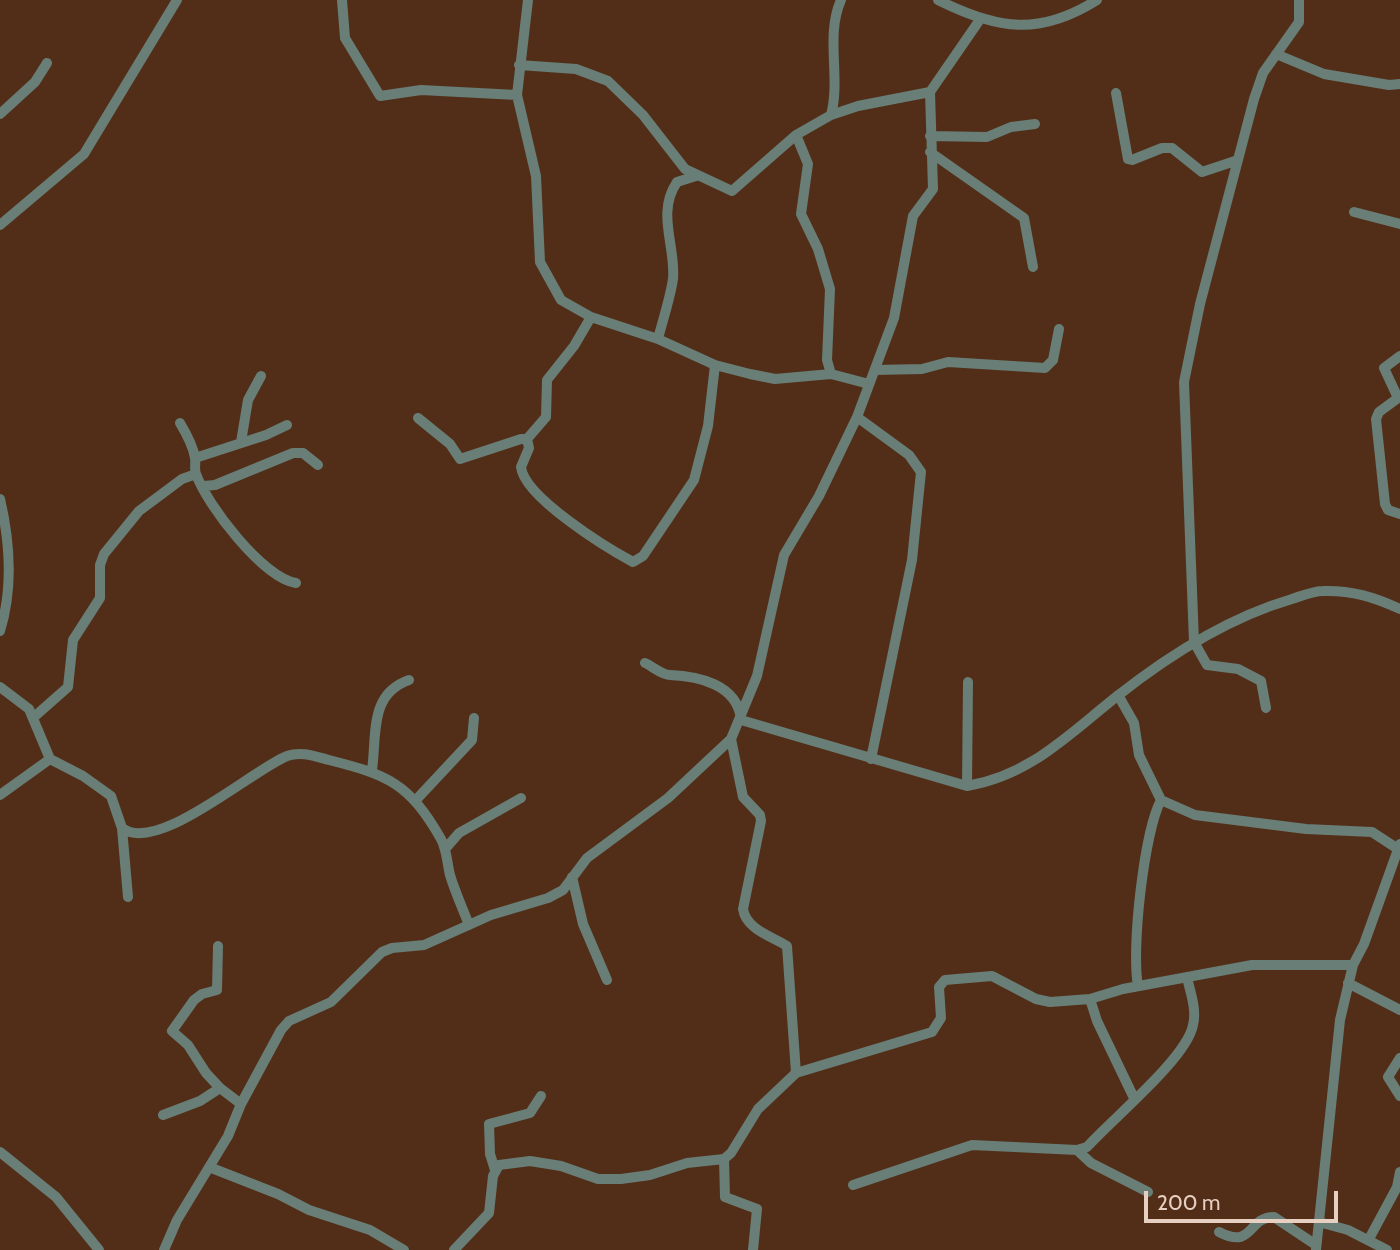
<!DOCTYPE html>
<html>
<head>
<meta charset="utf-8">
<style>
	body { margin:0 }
	#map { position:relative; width:1400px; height:1250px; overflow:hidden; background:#522e18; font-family:Cabin,sans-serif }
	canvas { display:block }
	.scale { position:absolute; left:1144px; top:1191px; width:194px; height:32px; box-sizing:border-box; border:4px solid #e7cfc2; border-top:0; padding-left:9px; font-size:21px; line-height:24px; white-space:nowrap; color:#e7cfc2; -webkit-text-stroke:5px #522e18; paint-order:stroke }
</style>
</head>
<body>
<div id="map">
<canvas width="1400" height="1250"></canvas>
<div class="scale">200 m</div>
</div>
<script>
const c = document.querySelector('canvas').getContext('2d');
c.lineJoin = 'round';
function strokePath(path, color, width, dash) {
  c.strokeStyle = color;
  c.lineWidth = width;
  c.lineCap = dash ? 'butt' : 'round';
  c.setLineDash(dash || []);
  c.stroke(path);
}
const minor = new Path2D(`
	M342,0L345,38L380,96L421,90L517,95
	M528,0L517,95L536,176L540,262L561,300L591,317L658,339L715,365L750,374L775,379L831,374L869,384
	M938,0C998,30 1040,36 1097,0
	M1276,54L1324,74L1389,85L1400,84
	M519,65L576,69L608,81L643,115L685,169L732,191L796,135L831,115L858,106L930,92
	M1116,93L1128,159L1132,160L1162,148H1172L1202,172L1238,160
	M0,114L35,82L47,63
	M831,115C841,77 825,36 841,0
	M796,135L808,164L801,214L818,249L830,289L827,360L831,374
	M930,136L987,137L1011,127L1035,124
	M930,152L1024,218L1033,267
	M1354,212L1400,224
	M0,225L84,154L177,0
	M658,339C663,319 670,299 673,279C676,246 656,213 677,182L696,176
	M1400,356L1384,368L1398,398L1379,412L1376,419L1385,504L1388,510L1400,514
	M875,370L922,369L948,362L1045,368L1053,360L1059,329
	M857,417L909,455L921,472L912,560L871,759
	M418,418L450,444L460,459L521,439H527L529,448L521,467C524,497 607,548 633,562L643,556L694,480L708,426L715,365
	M180,423C186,433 193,445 195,458C196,463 194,469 196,474C207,505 263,578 296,583
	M527,439L546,417L547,380L574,346L591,317
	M241,442L248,400L261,376
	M195,458L266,435L287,425
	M204,486L215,485L293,453H303L318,465
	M0,499C10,542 13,589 0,631
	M645,663C652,666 662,675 670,675C697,676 738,684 741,720L967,786C1029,776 1068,735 1116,697C1169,655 1227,618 1292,599C1302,596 1313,591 1323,591C1351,590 1374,597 1400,609
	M0,687L29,709L50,759L83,776L111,796L122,828C157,855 252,770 287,756C301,751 314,756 329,760C388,775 409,783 441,839C447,850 447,863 450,875C455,892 463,909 469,925
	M1118,695L1134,723L1139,755L1161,800C1144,832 1131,949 1138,986
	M1266,708L1261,681L1238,669L1207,665L1194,642L1184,382L1200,304L1254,99L1263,73L1299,22V0
	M34,717L68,687L73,640L100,598V565L104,554L139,511L182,479L196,474
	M731,739L743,797L760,815L761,821L743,909C746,929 771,936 787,946L796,1073
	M372,770C377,734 369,694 409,680
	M967,786L968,682
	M0,795L50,759
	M1161,800L1195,815L1306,829L1372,832L1398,849
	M415,801L472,740L474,718
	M122,828L128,897
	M446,848L459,833L521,798
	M572,877L583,924L607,980
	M218,946L217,990L202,994L194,1000L172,1031L188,1045L206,1073L220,1088L241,1104
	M1348,983L1400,1010
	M1090,999L1097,1021L1134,1098
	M1400,1058L1388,1077L1400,1096
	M163,1115L200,1101L220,1088
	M1077,1150L1091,1163L1148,1192
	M0,1152L56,1197L99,1250
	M724,1159L725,1197L757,1209L753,1250
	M209,1167L278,1194L309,1210L370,1230L404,1250
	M495,1170L490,1154L489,1124L530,1113L541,1096
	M853,1185L972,1145L1077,1150L1087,1147C1112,1119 1187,1058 1193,1025C1197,1009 1190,992 1187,977
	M1319,1222L1348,1230L1387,1250
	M1219,1232C1254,1250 1247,1217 1274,1217L1316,1245
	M1369,1239L1397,1187L1400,1172
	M164,1250L177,1220L228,1136L241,1104L281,1030L289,1021L331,1002L382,952L392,948L424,945L491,915L548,898L563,890L587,858L668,798L731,739L757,676L784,555L819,496L857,417L894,318L913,216L933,189L930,92L981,18
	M454,1250L489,1213L493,1176L499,1165L530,1161L561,1166L598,1179H621L650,1175L687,1163L724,1159L731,1153L758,1109L796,1073L932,1032L941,1018L939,987L945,980L992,976L1036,999L1050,1002L1090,999L1123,989L1252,965H1353
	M1316,1250L1340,1020L1353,965L1364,944L1400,844`);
strokePath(minor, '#687e76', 10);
</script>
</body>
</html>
